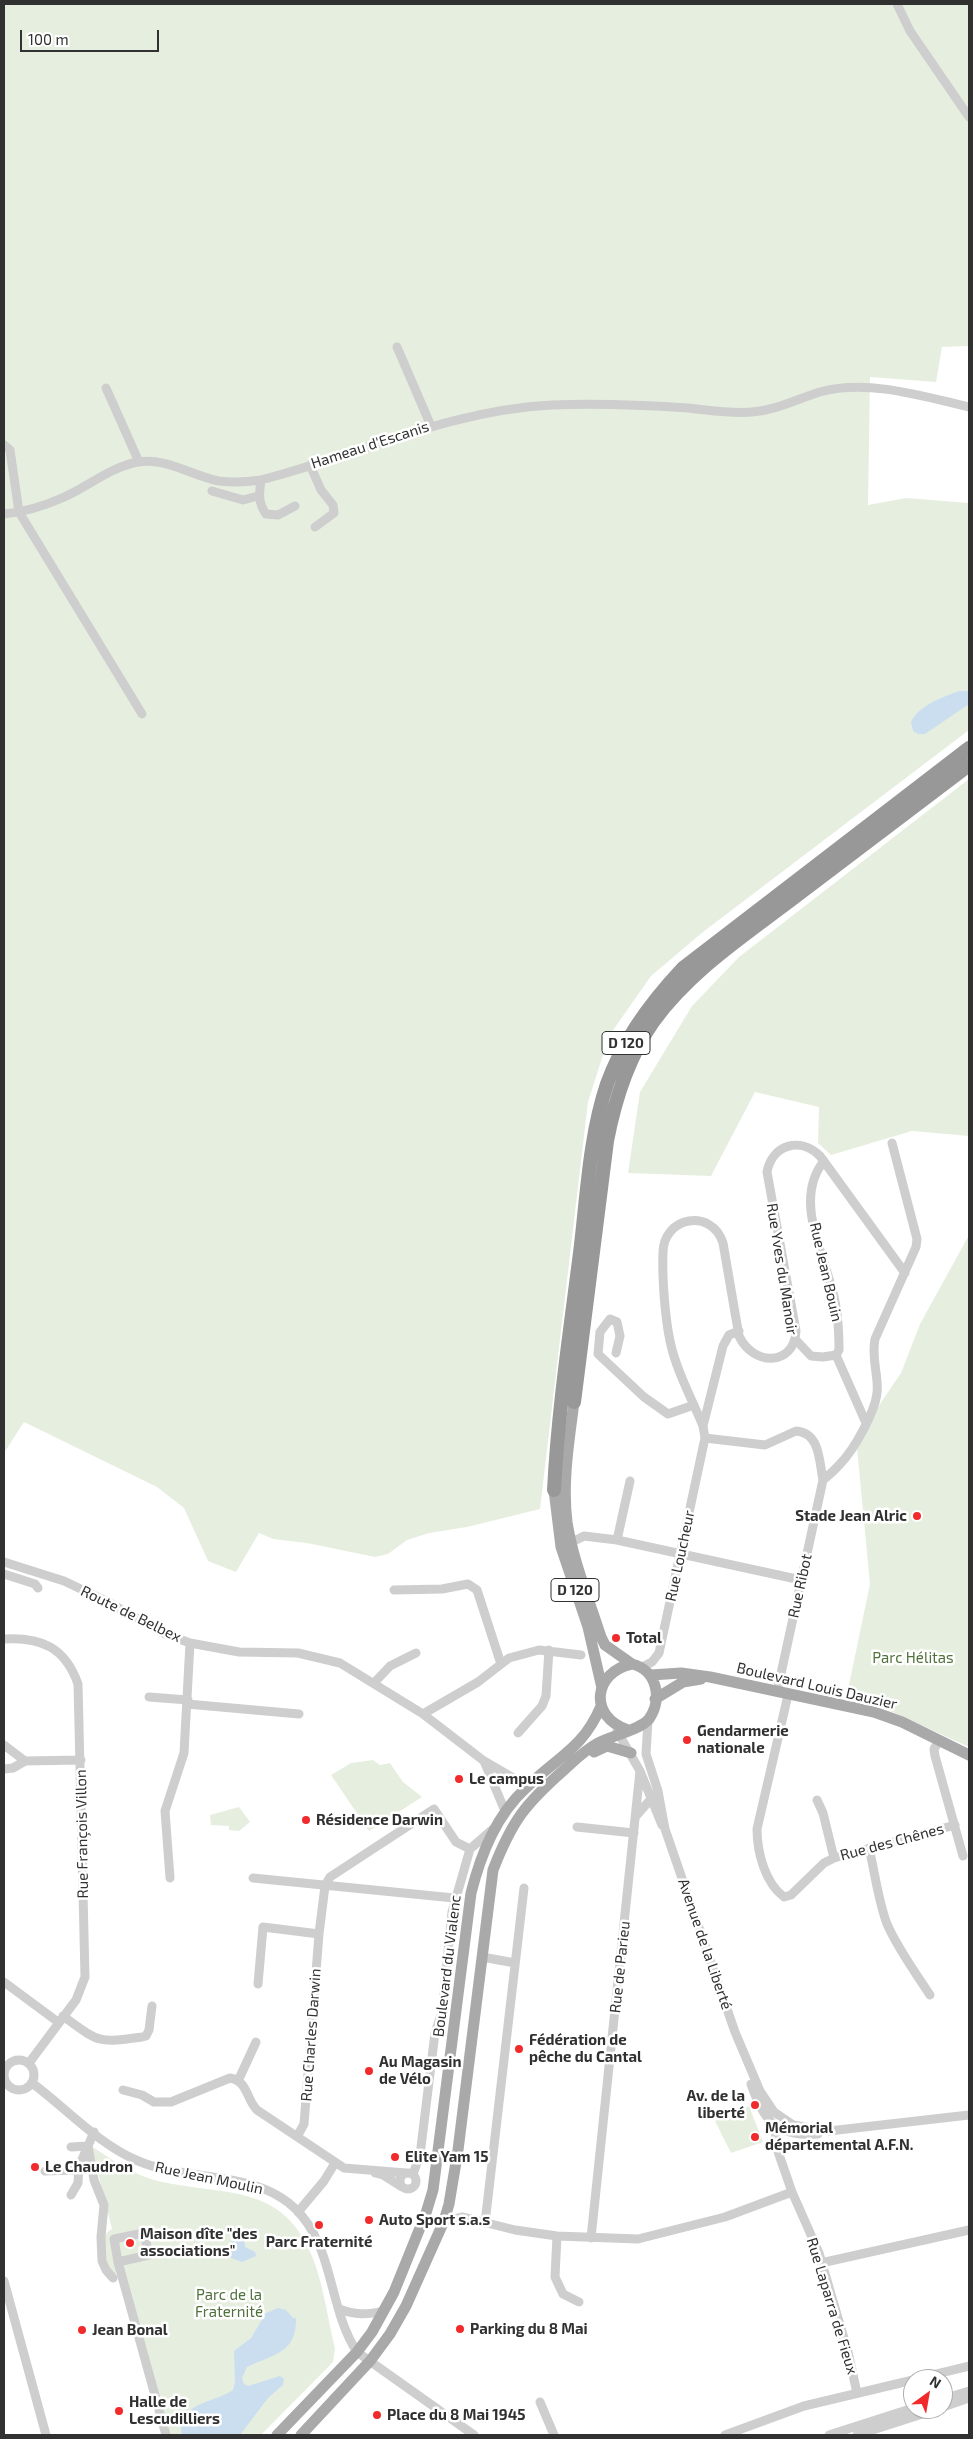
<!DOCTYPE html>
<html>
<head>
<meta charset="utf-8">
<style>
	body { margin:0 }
	#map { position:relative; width:973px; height:2439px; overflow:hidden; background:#fff; font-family:"Exo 2",sans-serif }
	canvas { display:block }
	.frame { position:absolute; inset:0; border:5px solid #313131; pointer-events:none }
	.north { position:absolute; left:903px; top:2369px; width:50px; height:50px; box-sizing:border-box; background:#fff; border:1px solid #adadad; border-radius:50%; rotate:32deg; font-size:14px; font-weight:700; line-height:20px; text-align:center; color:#313131 }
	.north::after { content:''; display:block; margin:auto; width:18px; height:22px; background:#f12a2b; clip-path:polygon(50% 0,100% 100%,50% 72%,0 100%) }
	.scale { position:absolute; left:20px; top:30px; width:139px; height:22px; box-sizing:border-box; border:2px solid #313131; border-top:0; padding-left:6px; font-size:15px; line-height:18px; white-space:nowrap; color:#313131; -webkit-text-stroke:4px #fff; paint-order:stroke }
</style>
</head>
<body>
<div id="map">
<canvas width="973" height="2439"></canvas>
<div class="frame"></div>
<div class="north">N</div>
<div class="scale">100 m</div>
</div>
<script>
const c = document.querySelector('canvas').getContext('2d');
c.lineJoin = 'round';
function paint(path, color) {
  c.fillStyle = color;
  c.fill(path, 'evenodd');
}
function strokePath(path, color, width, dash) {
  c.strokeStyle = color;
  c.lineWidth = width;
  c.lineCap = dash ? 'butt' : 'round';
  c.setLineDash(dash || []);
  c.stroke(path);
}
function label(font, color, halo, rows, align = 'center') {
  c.font = font + ' "Exo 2",sans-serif';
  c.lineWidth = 5;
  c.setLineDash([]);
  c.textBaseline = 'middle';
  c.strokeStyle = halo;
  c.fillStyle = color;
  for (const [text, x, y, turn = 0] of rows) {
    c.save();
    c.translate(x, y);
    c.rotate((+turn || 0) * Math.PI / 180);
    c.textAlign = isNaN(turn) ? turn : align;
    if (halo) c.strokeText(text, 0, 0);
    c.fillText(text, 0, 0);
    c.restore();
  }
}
const green = new Path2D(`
	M4,4H969V346L942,347L936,382L870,377L868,505L906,498L969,503V730L703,932L651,976L609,1036L588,1102L540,1509L467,1527L429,1533L407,1540L388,1554L375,1557L307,1543L273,1539L259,1533L236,1572L208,1561L184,1508L157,1487L24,1422L4,1453Z
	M969,779V1136L912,1131L831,1155L818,1143L819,1107L755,1092L711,1176L628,1173L640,1092L692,1006L739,957Z
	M969,1235V1747L875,1704L846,1699L870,1584L857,1448L878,1407L901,1373L920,1324Z
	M373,1760L380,1765L390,1763L403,1782L422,1797L369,1831L331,1775L351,1763Z
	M239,1807L250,1822L239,1831L229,1830V1826L211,1825L210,1815Z
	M749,2106L763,2142L731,2153L715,2121Z
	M91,2146C113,2160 133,2175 158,2181C223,2196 282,2182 312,2256C323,2283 328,2320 335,2349L333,2362L261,2435H168L124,2272L115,2274L109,2270C106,2256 97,2236 112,2229Z`);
const water = new Path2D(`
	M959,691H969V704L925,734H918L913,731L911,722C919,705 943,697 959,691Z
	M237,2238H244L245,2247L255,2252L256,2256L242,2262L231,2258L227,2252L228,2244Z
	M278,2308L286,2310L293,2318H296C297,2353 274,2354 247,2367L242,2378L244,2384L248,2386L280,2376L284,2379L283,2385L268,2398L240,2435H182C176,2403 214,2403 233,2390L235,2381L234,2351L251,2338L266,2313Z`);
const minor = new Path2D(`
	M897,4L910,31L969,117
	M397,347L431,426
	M106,388L139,462
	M4,445L10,450L19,512L142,714
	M310,465L321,490L333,505L334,513L315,527
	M261,480C259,494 258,503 266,514L278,515L295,506
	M212,491L243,500L258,496
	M4,514C24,512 44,506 62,498C88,487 110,467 138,462C165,457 193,476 219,481C233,483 247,482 261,480C359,455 449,410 552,405C597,403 643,405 688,408C709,410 731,414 752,412C777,410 797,399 820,392C868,379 922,396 969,407
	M824,1161C794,1198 822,1250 832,1289C838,1309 839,1329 839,1350L836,1355
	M795,1339L811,1356L823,1357L836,1355L866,1423
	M616,1353L620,1336L617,1322L610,1319L600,1332L598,1354L644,1397L668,1414L694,1405
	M703,1426L723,1346L729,1335L739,1331
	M705,1438L765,1445L796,1431C820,1433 819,1460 823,1480L777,1692
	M823,1480C829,1475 835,1470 840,1464C854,1450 875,1412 877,1393C879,1375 871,1360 875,1339L916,1247L917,1239L892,1143
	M617,1540L630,1481
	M572,1542L584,1536L617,1540L801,1580
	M4,1562L64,1581L106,1601L163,1633L190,1643L239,1652L298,1653L340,1663L423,1714L484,1761L527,1786
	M4,1574L35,1584L38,1588
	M394,1590L442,1589L468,1584L477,1590L501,1664
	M4,1639C41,1637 65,1647 78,1684L85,1977L76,2000L29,2063
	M642,1667L652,1662L659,1653L705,1438L703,1426C692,1399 676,1370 670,1341C665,1317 662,1278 663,1253C663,1216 712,1208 723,1243L739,1336C753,1366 794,1367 796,1331L767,1172C772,1145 800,1136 820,1156L905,1273
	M374,1683L390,1666L416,1653
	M788,1695L757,1829C757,1852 765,1883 784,1897L791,1895L824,1863L834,1858L955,1825
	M149,1697L188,1700
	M187,1704L299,1714
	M423,1714L478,1682L509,1658L539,1650L581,1655
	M617,1731L640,1771L662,1825
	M518,1733L542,1706L546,1696L549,1650
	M939,1741L934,1749L935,1756L963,1856
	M4,1745L25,1761
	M484,1761L505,1811
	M4,1769L13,1768L25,1761L81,1760
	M658,1791L665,1829L735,2032L760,2091L774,2112L793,2125L829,2131L969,2115
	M817,1800L823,1813L834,1858
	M636,1816L658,1791L646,1754L648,1721
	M577,1827L634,1833
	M869,1848C875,1873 878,1900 887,1924C898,1949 915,1972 930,1995
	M470,1849L493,1829
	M170,1878L165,1811L184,1753L190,1643
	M253,1878L454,1898
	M482,1957L515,1963
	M4,1982L58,2022
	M258,1984L263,1927L319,1934
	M63,2016C100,2043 97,2043 142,2037L146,2036L149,2030L152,2006
	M4 2075a15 15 0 1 1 30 0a15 15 0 1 1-30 0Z
	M238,2081L256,2042
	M32,2083C66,2108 97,2143 136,2160C189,2184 261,2167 302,2216C334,2255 330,2311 357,2352L474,2435
	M751,2084C764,2121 776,2137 818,2134
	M123,2090L142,2095L154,2102H171L230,2078C248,2081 246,2099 257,2110L344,2168L406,2173
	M784,2121L776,2133L775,2143L792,2192L819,2253L848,2352L857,2393
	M94,2132L88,2146L94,2180L104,2205L101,2237L102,2261L106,2270L113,2278
	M298,2135L304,2124L319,1934L325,1886L330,1877L434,1809L456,1842L470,1849
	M71,2147L88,2146
	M45,2171L75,2170L79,2166L88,2146
	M400 2181a8 8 0 1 1 16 0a8 8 0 1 1-16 0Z
	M375,2173L383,2175L402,2187
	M413,2174L420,2155L435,2033L442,2012L452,1912L470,1849
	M71,2195L78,2183L79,2166
	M298,2212L324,2181L335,2163
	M444,2221L463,2217L515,2230L557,2236L638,2239L725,2217L792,2192
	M485,2223L524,1888
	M557,2236L555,2277L563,2294L579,2302
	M591,2238L640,1771
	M118,2262L149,2255L144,2233L114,2239L118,2262L166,2435
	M821,2263L969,2230
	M4,2281L46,2435
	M339,2309C355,2315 367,2315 383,2311
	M915,2379L969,2366
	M943,2399L969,2391
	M540,2402L554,2435
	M943,2407L969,2398
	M725,2435L804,2406L913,2380
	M829,2435L913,2408
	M857,2435L938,2409`);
const major = new Path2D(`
	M574,1402C569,1442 562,1482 567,1522C573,1561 589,1599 601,1637L605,1645L632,1664
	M554,1490L561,1547L588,1627L602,1688
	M651,1675L681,1673L710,1677L874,1712L902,1722L969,1755
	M655,1699L683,1682L701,1679
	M594,1752L607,1746L631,1753
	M277,2435L357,2352L372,2332L394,2292L426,2213L433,2190L471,1893C481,1854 496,1815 527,1787C557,1757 583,1749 601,1706
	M301,2435L370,2361L390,2334L406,2306L444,2221L449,2204L458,2150L493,1870C512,1821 525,1804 565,1769C575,1760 585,1750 598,1743C611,1736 640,1730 649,1719C663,1699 657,1670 632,1664C593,1672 588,1717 628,1730`);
const highway = new Path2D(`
	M574,1402L607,1141C615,1099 628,1058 653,1022C689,972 742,937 791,900C851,855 910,810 969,765
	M554,1490C558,1411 570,1332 580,1253C587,1197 589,1138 607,1084C623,1039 651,1002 683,968L969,748`);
const markers = [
	[917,1516,5,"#f12a2b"],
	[616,1638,5,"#f12a2b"],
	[687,1740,5,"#f12a2b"],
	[459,1779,5,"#f12a2b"],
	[306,1820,5,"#f12a2b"],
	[519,2049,5,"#f12a2b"],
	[369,2071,5,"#f12a2b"],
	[755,2105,5,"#f12a2b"],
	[755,2137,5,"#f12a2b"],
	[395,2157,5,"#f12a2b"],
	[35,2167,5,"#f12a2b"],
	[369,2220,5,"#f12a2b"],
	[319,2225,5,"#f12a2b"],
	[130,2243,5,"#f12a2b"],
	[460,2329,5,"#f12a2b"],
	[82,2330,5,"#f12a2b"],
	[119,2411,5,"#f12a2b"],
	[377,2415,5,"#f12a2b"]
];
const shields = [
	[626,1043,48],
	[575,1590,48]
];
const shieldNames = [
	["D 120",626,1043],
	["D 120",575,1590]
];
const streetNames = [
	["Hameau d'Escanis",370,445,-18],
	["Rue Yves du Manoir",782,1269,81],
	["Rue Jean Bouin",826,1272,77],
	["Rue Loucheur",680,1556,-78],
	["Rue Ribot",800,1586,-78],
	["Route de Belbex",131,1614,26],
	["Boulevard Louis Dauzier",817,1686,13],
	["Rue François Villon",82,1834,-91],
	["Rue des Chênes",892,1842,-15],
	["Avenue de la Liberté",705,1944,71],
	["Boulevard du Vialenc",447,1966,-83],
	["Rue de Parieu",620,1967,-84],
	["Rue Charles Darwin",311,2035,-86],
	["Rue Jean Moulin",209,2178,12],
	["Rue Laparra de Fieux",832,2306,73]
];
const poiNames = [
	["Stade Jean Alric",907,1516,"right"],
	["Total",626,1638],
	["Gendarmerie",697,1731],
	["nationale",697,1748],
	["Le campus",469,1779],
	["Résidence Darwin",316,1820],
	["Fédération de",529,2040],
	["pêche du Cantal",529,2057],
	["Au Magasin",379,2062],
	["de Vélo",379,2079],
	["Av. de la",745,2096,"right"],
	["liberté",745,2113,"right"],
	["Mémorial",765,2128],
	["départemental A.F.N.",765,2145],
	["Elite Yam 15",405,2157],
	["Le Chaudron",45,2167],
	["Auto Sport s.a.s",379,2220],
	["Maison dîte \"des",140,2234],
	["associations\"",140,2251],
	["Parc Fraternité",319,2242,"center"],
	["Parking du 8 Mai",470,2329],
	["Jean Bonal",92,2330],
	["Halle de",129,2402],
	["Lescudilliers",129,2419],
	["Place du 8 Mai 1945",387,2415]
];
const parkNames = [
	["Parc Hélitas",913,1658],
	["Parc de la",229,2295],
	["Fraternité",229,2312]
];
paint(green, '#e6efdf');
paint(water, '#cadeef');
strokePath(minor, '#cecece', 9);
strokePath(major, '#a9a9a9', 11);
strokePath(highway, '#989898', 14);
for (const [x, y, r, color] of markers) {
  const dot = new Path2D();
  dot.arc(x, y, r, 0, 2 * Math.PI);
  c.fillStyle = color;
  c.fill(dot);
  strokePath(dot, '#fff', 2);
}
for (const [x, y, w] of shields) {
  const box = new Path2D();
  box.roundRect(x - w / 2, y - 11.5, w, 23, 4);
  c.fillStyle = '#fff';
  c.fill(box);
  strokePath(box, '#313131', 1);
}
label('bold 14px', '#313131', null, shieldNames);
label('15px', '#313131', '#fff', streetNames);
label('bold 15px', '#313131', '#fff', poiNames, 'left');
label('15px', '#50713b', '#fff', parkNames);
</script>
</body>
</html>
